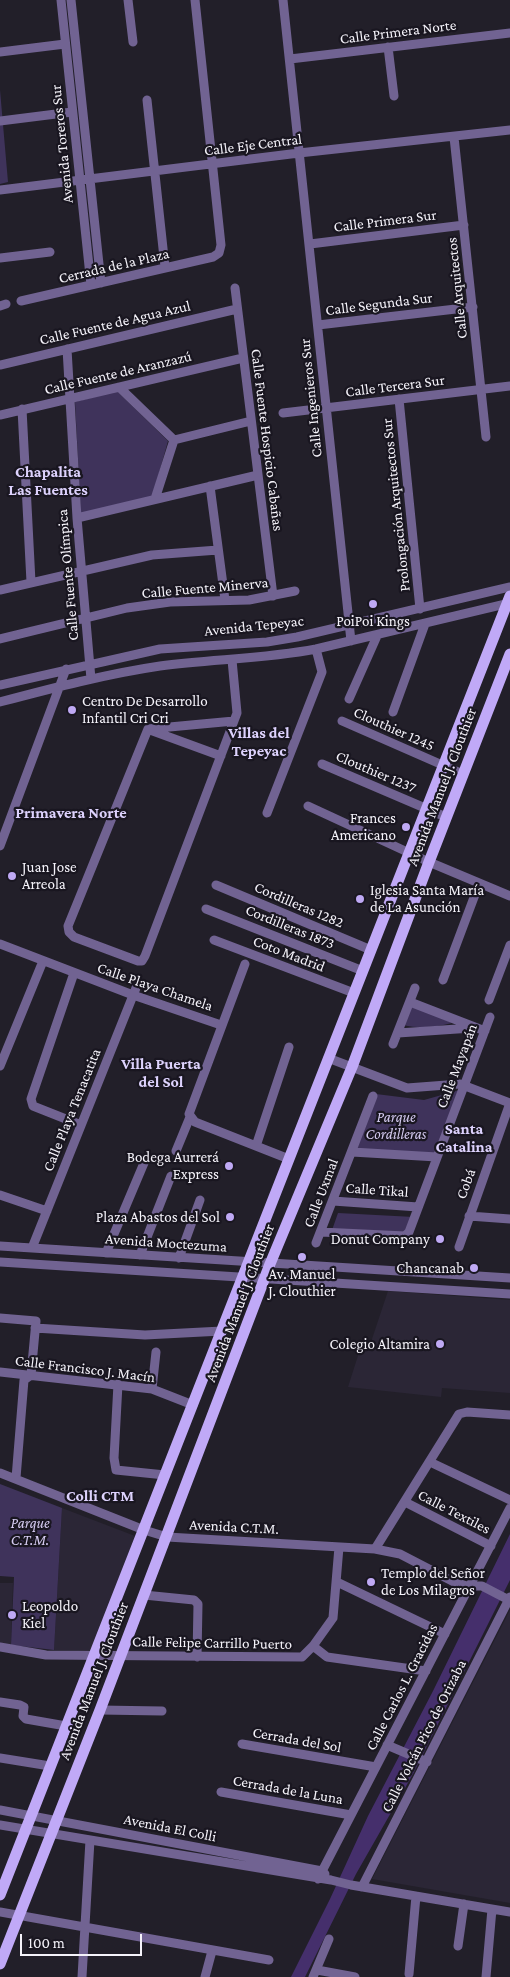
<!DOCTYPE html>
<html>
<head>
<meta charset="utf-8">
<style>
	body { margin:0 }
	#map { position:relative; width:510px; height:1977px; overflow:hidden; background:#221f29; font-family:"Crimson Pro",serif }
	canvas { display:block }
	.scale { position:absolute; left:20px; top:1934px; width:122px; height:22px; box-sizing:border-box; border:2px solid #f5f3fa; border-top:0; padding-left:6px; font-size:15px; line-height:18px; white-space:nowrap; color:#f5f3fa; -webkit-text-stroke:4px #191620; paint-order:stroke }
</style>
</head>
<body>
<div id="map">
<canvas width="510" height="1977"></canvas>
<div class="scale">100 m</div>
</div>
<script>
const c = document.querySelector('canvas').getContext('2d');
c.lineJoin = 'round';
function paint(path, color) {
  c.fillStyle = color;
  c.fill(path, 'evenodd');
}
function strokePath(path, color, width, dash) {
  c.strokeStyle = color;
  c.lineWidth = width;
  c.lineCap = dash ? 'butt' : 'round';
  c.setLineDash(dash || []);
  c.stroke(path);
}
function label(font, color, halo, rows, align = 'center') {
  c.font = font + ' "Crimson Pro",serif';
  c.lineWidth = 4.5;
  c.setLineDash([]);
  c.textBaseline = 'middle';
  c.strokeStyle = halo;
  c.fillStyle = color;
  for (const [text, x, y, turn = 0] of rows) {
    c.save();
    c.translate(x, y);
    c.rotate((+turn || 0) * Math.PI / 180);
    c.textAlign = isNaN(turn) ? turn : align;
    if (halo) c.strokeText(text, 0, 0);
    c.fillText(text, 0, 0);
    c.restore();
  }
}
const built = new Path2D(`
	M388,1291L510,1300V1393L442,1388L441,1397L348,1387L362,1343L370,1345Z
	M62,1508L135,1536L92,1650H54Z
	M0,1583H13L11,1645L0,1643Z
	M510,1610V1903L372,1879Z`);
const green = new Path2D(`
	M0,90L8,182L0,184Z
	M117,391L168,441L152,498L81,515L75,402Z
	M411,1005L448,1021L452,1023C436,1027 420,1029 403,1025Z
	M463,1089L437,1157L352,1152L376,1094L424,1100Z
	M338,1213L414,1217L405,1236L331,1233Z
	M0,1484L62,1508L54,1650L11,1645L14,1577L0,1576Z`);
const water = new Path2D(`
	M510,1534V1580L413,1774L356,1874L305,1977H291L330,1899L368,1816L433,1691Z`);
const minor = new Path2D(`
	M61,0L91,285
	M71,0L101,283
	M128,0L133,42
	M283,0L351,641
	M388,47L394,96
	M0,52L65,44
	M290,59L510,33
	M147,100L165,267
	M0,121L72,112
	M454,137L486,437
	M0,190L299,153L510,130
	M310,244L464,225
	M0,258L50,252
	M235,288L273,596
	M21,301L213,257L219,253L221,245L195,0
	M0,306L6,304
	M318,325L473,307
	M67,349L77,518L91,679
	M0,365L237,309
	M119,387L174,440L155,499
	M399,399L420,609
	M22,409L31,582
	M283,413L510,386
	M0,415L243,358
	M174,440L251,421
	M210,486L225,600
	M77,518L258,475
	M0,590L152,555L218,550
	M0,639L127,608L170,602L249,600L295,591
	M0,685L160,649L267,642L297,637L510,587
	M349,699L377,636
	M0,702C53,688 106,674 160,666C212,659 265,659 316,649L510,603
	M393,712L425,624
	M342,721L463,774
	M148,729L68,926L69,932L74,937L138,961H142L145,956L237,713L232,660
	M148,729L234,721
	M150,730L221,756
	M322,764L446,817
	M308,806L429,862L510,896
	M267,813L322,672L316,649
	M0,846L66,669
	M216,885L371,950
	M206,909L363,971
	M214,940L354,993
	M0,944L133,995L221,1025
	M245,964L189,1114L195,1122L289,1159
	M74,973L31,1099L33,1106L81,1125
	M443,980L479,884
	M489,1000L510,945
	M410,1002L485,1031
	M398,1033L472,1028
	M393,1044L415,988
	M328,1058L407,1088L460,1084L510,1103
	M0,1066L43,961
	M256,1146L289,1047
	M176,1151L190,1117
	M352,1152L437,1157
	M0,1195L47,1211
	M333,1201L418,1207
	M469,1216L510,1219
	M321,1232L405,1236L409,1232L490,1017
	M316,1243L373,1096
	M0,1246L510,1278
	M459,1247L510,1103
	M32,1248L138,983
	M106,1253L144,1163
	M140,1255L171,1176
	M179,1258L200,1200
	M0,1262L510,1294
	M0,1318L36,1321L31,1375L24,1380L16,1478
	M35,1328L145,1335L222,1331
	M0,1372L152,1389L193,1405
	M118,1384L114,1458L116,1470L165,1475
	M152,1389L156,1352
	M430,1462L510,1500
	M0,1473L144,1530L167,1537L375,1549L400,1554L454,1582L467,1586H482L509,1600
	M405,1502L491,1546
	M375,1549L459,1414L467,1412L510,1415
	M337,1582L445,1634
	M144,1595L194,1600L198,1604L197,1657
	M313,1646L327,1657L426,1671
	M0,1647L46,1655L302,1657L313,1646L333,1618L339,1547
	M0,1702L20,1705L24,1707L23,1716L26,1719L66,1726
	M100,1710L162,1711
	M242,1744L376,1767
	M387,1745L427,1762
	M0,1758L50,1766
	M221,1792L351,1815
	M0,1810L322,1871L325,1874
	M0,1825L331,1880L351,1885L510,1912
	M318,1879L510,1508
	M362,1887L510,1597
	M0,1912L269,1960
	M458,1946L464,1904
	M317,1970L355,1977
	M409,1974L416,1896
	M82,1977L90,1840
	M205,1977L212,1951
	M313,1977L329,1939
	M486,1977L492,1909`);
const major = new Path2D(`
	M0,1895L510,596
	M0,1964L100,1710L270,1264L352,1067L429,862L510,654`);
const markers = [
	[373,604,5,"#bfa9f4"],
	[72,710,5,"#bfa9f4"],
	[406,827,5,"#bfa9f4"],
	[12,876,5,"#bfa9f4"],
	[360,899,5,"#bfa9f4"],
	[229,1166,5,"#bfa9f4"],
	[230,1217,5,"#bfa9f4"],
	[440,1239,5,"#bfa9f4"],
	[302,1257,5,"#bfa9f4"],
	[474,1268,5,"#bfa9f4"],
	[440,1344,5,"#bfa9f4"],
	[371,1582,5,"#bfa9f4"],
	[12,1615,5,"#bfa9f4"]
];
const streetNames = [
	["Calle Primera Norte",398,32,-7],
	["Avenida Toreros Sur",62,144,-96],
	["Calle Eje Central",253,145,-7],
	["Calle Primera Sur",385,221,-7],
	["Cerrada de la Plaza",114,266,-13],
	["Calle Arquitectos",457,288,-96],
	["Calle Segunda Sur",379,304,-7],
	["Calle Fuente de Agua Azul",115,323,-13],
	["Calle Fuente de Aranzazú",118,373,-13],
	["Calle Tercera Sur",395,386,-7],
	["Calle Ingenieros Sur",311,398,-96],
	["Calle Fuente Hospicio Cabañas",267,440,83],
	["Prolongación Arquitectos Sur",396,505,-96],
	["Calle Fuente Olímpica",68,575,-95],
	["Calle Fuente Minerva",205,588,-5],
	["Avenida Tepeyac",254,626,-6],
	["Clouthier 1245",394,729,24],
	["Clouthier 1237",376,772,23],
	["Avenida Manuel J. Clouthier",442,787,-69],
	["Cordilleras 1282",299,905,23],
	["Cordilleras 1873",290,927,22],
	["Coto Madrid",289,954,21],
	["Calle Playa Chamela",155,987,19],
	["Calle Mayapán",457,1066,-69],
	["Calle Playa Tenacatita",72,1110,-68],
	["Cobá",466,1184,-70],
	["Calle Tikal",377,1190,4],
	["Calle Uxmal",321,1193,-69],
	["Avenida Moctezuma",166,1243,4],
	["Avenida Manuel J. Clouthier",240,1303,-69],
	["Calle Francisco J. Macín",85,1369,7],
	["Calle Textiles",454,1512,27],
	["Avenida C.T.M.",234,1527,3],
	["Calle Felipe Carrillo Puerto",212,1643,1],
	["Avenida Manuel J. Clouthier",94,1681,-69],
	["Calle Carlos L. Gracidas",402,1687,-63],
	["Calle Volcán Pico de Orizaba",424,1736,-63],
	["Cerrada del Sol",297,1740,10],
	["Cerrada de la Luna",288,1790,10],
	["Avenida El Colli",170,1828,11]
];
const poiNames = [
	["PoiPoi Kings",373,621,"center"],
	["Centro De Desarrollo",82,701,"left"],
	["Infantil Cri Cri",82,718,"left"],
	["Frances",396,818],
	["Americano",396,835],
	["Juan Jose",22,867,"left"],
	["Arreola",22,884,"left"],
	["Iglesia Santa María",370,890,"left"],
	["de La Asunción",370,907,"left"],
	["Bodega Aurrerá",219,1157],
	["Express",219,1174],
	["Plaza Abastos del Sol",220,1217],
	["Donut Company",430,1239],
	["Chancanab",464,1268],
	["Av. Manuel",302,1274,"center"],
	["J. Clouthier",302,1291,"center"],
	["Colegio Altamira",430,1344],
	["Templo del Señor",381,1573,"left"],
	["de Los Milagros",381,1590,"left"],
	["Leopoldo",22,1606,"left"],
	["Kiel",22,1623,"left"]
];
const parkNames = [
	["Parque",396,1117],
	["Cordilleras",396,1134],
	["Parque",30,1523],
	["C.T.M.",30,1540]
];
const neighbourhoodNames = [
	["Chapalita",48,472],
	["Las Fuentes",48,490],
	["Villas del",259,733],
	["Tepeyac",259,751],
	["Primavera Norte",71,813],
	["Villa Puerta",161,1064],
	["del Sol",161,1082],
	["Santa",464,1129],
	["Catalina",464,1147],
	["Colli CTM",100,1496]
];
paint(built, '#2b2636');
paint(green, '#3f335b');
paint(water, '#452f6c');
strokePath(minor, '#716392', 9);
strokePath(major, '#c0a9f7', 11);
for (const [x, y, r, color] of markers) {
  const dot = new Path2D();
  dot.arc(x, y, r, 0, 2 * Math.PI);
  c.fillStyle = color;
  c.fill(dot);
  strokePath(dot, '#191620', 2);
}
label('15px', '#f5f3fa', '#191620', streetNames);
label('15px', '#f5f3fa', '#191620', poiNames, 'right');
label('italic 15px', '#d5cbf1', '#191620', parkNames);
label('bold 16px', '#ddd2fd', '#191620', neighbourhoodNames);
</script>
</body>
</html>
